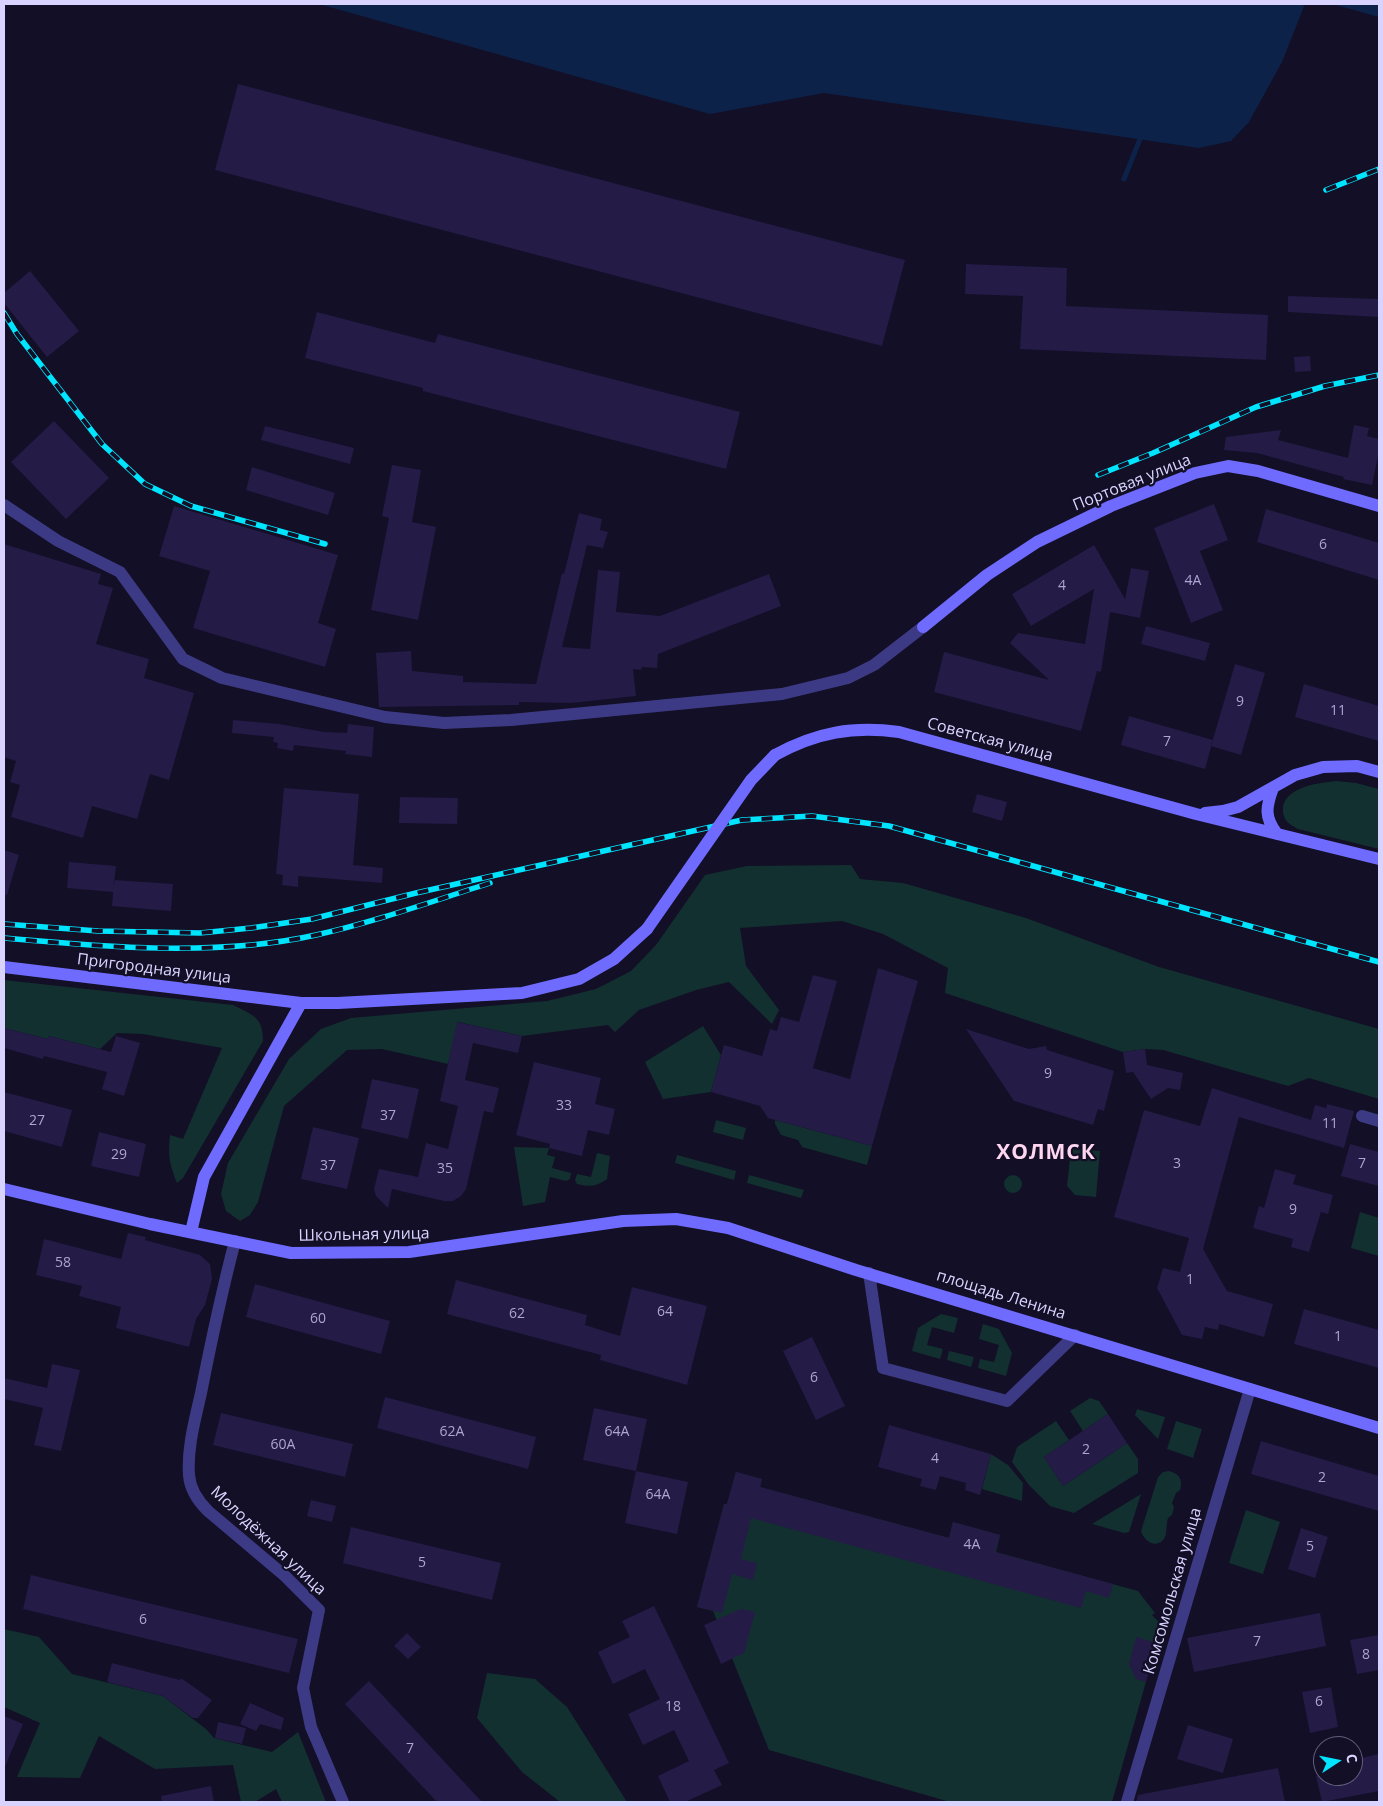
<!DOCTYPE html>
<html>
<head>
<meta charset="utf-8">
<style>
	body { margin:0 }
	#map { position:relative; width:1383px; height:1806px; overflow:hidden; background:#130f26; font-family:"Open Sans",sans-serif }
	canvas { display:block }
	.frame { position:absolute; inset:0; border:5px solid #d9d4ff; pointer-events:none }
	.north { position:absolute; left:1313px; top:1736px; width:50px; height:50px; box-sizing:border-box; background:#130f26; border:1px solid #625e7d; border-radius:50%; rotate:79deg; font-size:14px; font-weight:700; line-height:20px; text-align:center; color:#d9d4ff }
	.north::after { content:''; display:block; margin:auto; width:18px; height:22px; background:#00e5ff; clip-path:polygon(50% 0,100% 100%,50% 72%,0 100%) }
</style>
</head>
<body>
<div id="map">
<canvas width="1383" height="1806"></canvas>
<div class="frame"></div>
<div class="north">С</div>
</div>
<script>
const c = document.querySelector('canvas').getContext('2d');
c.lineJoin = 'round';
function paint(path, color) {
  c.fillStyle = color;
  c.fill(path, 'evenodd');
}
function strokePath(path, color, width, dash) {
  c.strokeStyle = color;
  c.lineWidth = width;
  c.lineCap = dash ? 'butt' : 'round';
  c.setLineDash(dash || []);
  c.stroke(path);
}
function label(font, color, halo, rows, align = 'center') {
  c.font = font + ' "Open Sans",sans-serif';
  c.lineWidth = 4.5;
  c.setLineDash([]);
  c.textBaseline = 'middle';
  c.strokeStyle = halo;
  c.fillStyle = color;
  for (const [text, x, y, turn = 0] of rows) {
    c.save();
    c.translate(x, y);
    c.rotate((+turn || 0) * Math.PI / 180);
    c.textAlign = isNaN(turn) ? turn : align;
    if (halo) c.strokeText(text, 0, 0);
    c.fillText(text, 0, 0);
    c.restore();
  }
}
const green = new Path2D(`
	M1336,781L1356,783L1379,789V849L1298,829C1291,825 1284,822 1283,812C1281,787 1318,783 1336,781Z
	M851,865L860,879L903,883L1026,918L1159,967L1379,1029V1099L1309,1078L1288,1086L1163,1050L1145,1049L1123,1052L945,993L948,968L883,934L842,921L740,928L746,966L779,1010L772,1024L729,982L696,990L639,1010L615,1032L608,1025L522,1036L458,1022L448,1064L382,1049L347,1050L284,1106L258,1202L250,1215L240,1221L226,1211L221,1194L228,1163L289,1059L321,1029L351,1018L547,1001L596,989L631,971L656,945L705,875L747,866Z
	M4,980L233,1005C253,1015 263,1017 263,1041L183,1178L177,1183C169,1163 168,1155 170,1135L183,1139L222,1048L143,1034L117,1033L100,1049L49,1036L48,1039L4,1028Z
	M703,1026L721,1055L711,1092L663,1099L645,1062Z
	M716,1120L746,1128L743,1140L713,1132Z
	M775,1120L872,1146L867,1165L802,1147L798,1140L781,1135L775,1124Z
	M514,1147L549,1148L547,1155L555,1157L552,1168L571,1173L570,1179L566,1181L550,1177L545,1202L523,1206Z
	M1071,1149L1100,1151L1096,1197L1075,1195L1067,1186Z
	M597,1153L610,1156L607,1179C596,1187 589,1187 577,1184L575,1180L577,1174L591,1177Z
	M677,1155L736,1171L734,1180L675,1163Z
	M1004 1184a9 9 0 1 1 18 0a9 9 0 1 1-18 0Z
	M749,1175L804,1190L801,1198L747,1183Z
	M1360,1212L1379,1218V1256L1351,1248Z
	M941,1314L958,1318L954,1333L932,1327L927,1345L943,1349L940,1359L912,1351L918,1328Z
	M983,1324L999,1329L1012,1353L1006,1376L978,1368L980,1359L994,1362L999,1345L979,1339Z
	M949,1351L974,1357L971,1367L947,1360Z
	M1090,1398L1099,1401L1108,1414L1083,1431L1070,1411Z
	M1137,1409L1165,1417L1158,1439L1135,1415Z
	M1056,1421L1069,1440L1044,1457L1063,1486L1127,1443L1138,1459V1473L1074,1513L1050,1506L1029,1485L1012,1462L1017,1447Z
	M1176,1421L1202,1429L1193,1458L1167,1449Z
	M991,1454L1008,1465L1023,1483L1022,1501L982,1489Z
	M1169,1471C1180,1474 1183,1480 1180,1490L1176,1493L1172,1503L1174,1507L1172,1515L1168,1518C1166,1524 1167,1534 1165,1537C1158,1550 1144,1542 1141,1531L1158,1477L1163,1472Z
	M736,1472L762,1479L760,1487L949,1538L953,1522L1000,1535L996,1552L1138,1591L1155,1613L1152,1615L1162,1625L1112,1802H950L769,1750L713,1611L697,1607L724,1504H727Z
	M1141,1494L1129,1532L1124,1533L1092,1524Z
	M1246,1510L1280,1522L1263,1574L1229,1563Z
	M4,1629L39,1637L72,1674L163,1696L206,1729L214,1738L272,1752L298,1732L326,1802H282L276,1789L255,1802H241L233,1765L155,1769L99,1736L80,1778L17,1777L40,1723L4,1707Z
	M487,1673L535,1679L567,1707L627,1802H560L522,1772L477,1718Z`);
const water = new Path2D(`
	M319,4H1305L1282,62L1249,122L1231,141L1199,148L824,93L710,114Z
	M1332,4H1379V17Z`);
const stream = new Path2D(`
	M1124,179L1140,139`);
const building = new Path2D(`
	M238,84L905,260L882,346L215,170Z
	M966,264L1067,268L1066,306L1268,315L1266,360L1020,349L1023,296L965,294Z
	M30,271L79,331L47,357L4,303V293Z
	M1288,296L1379,299V317L1288,312Z
	M317,312L435,343L438,334L740,412L726,469L423,391V388L305,358Z
	M1310,356L1311,371L1295,372L1294,357Z
	M54,421L109,478L66,519L11,462Z
	M1354,425L1369,428L1367,436L1379,439V451L1372,485L1343,479L1344,477L1257,453L1224,450L1226,437L1281,430L1278,440L1348,458Z
	M265,426L354,448L350,464L261,440Z
	M392,465L421,470L412,522L436,527L418,620L371,610L389,518L382,516Z
	M252,467L335,493L328,515L246,490Z
	M1214,504L1228,540L1200,551L1223,610L1191,623L1154,528Z
	M174,506L338,555L318,623L336,629L325,667L193,628L210,571L159,556Z
	M1266,509L1379,543V580L1257,542Z
	M579,513L602,519L600,530L608,532L603,548L587,545L562,647L590,649L598,570L620,572L616,612L660,616L769,574L781,606L658,654L657,668L642,667L641,670L633,669L636,696L571,703L519,702V705L379,707L376,653L411,651L412,671L463,676V682L536,684L562,573L564,574Z
	M4,544L101,574L98,584L113,588L96,644L149,659L144,678L194,693L169,780L150,774L137,819L92,806L83,838L11,817L20,785L10,782L16,761L4,757Z
	M1094,545L1125,599L1131,568L1149,571L1140,618L1110,612L1101,672L1097,671L1081,731L934,692L944,652L1049,680L1010,643L1018,633L1085,644L1094,589L1031,626L1012,594Z
	M1146,626L1210,643L1205,661L1141,644Z
	M1235,664L1265,673L1241,755L1211,746Z
	M1304,684L1379,706V741L1295,717Z
	M1129,716L1213,740L1205,769L1121,745Z
	M233,720L279,724L324,732L347,733L348,724L374,727L372,757L345,754L346,751L294,745L293,751L277,748L278,743L273,742L274,737L232,733Z
	M284,788L359,794L353,865L383,868L382,883L298,876V887L282,885L283,875L276,874Z
	M977,794L1007,802L1002,821L972,812Z
	M400,797L458,798L457,824L399,823Z
	M4,850L19,855L7,895H4Z
	M69,862L116,866L113,892L67,888Z
	M114,880L173,884L171,911L112,906Z
	M878,968L918,981L872,1146L768,1118L760,1106L711,1092L724,1045L762,1056L770,1029L777,1031L781,1017L799,1022L813,975L837,981L813,1068L850,1079Z
	M457,1022L522,1036L518,1053L473,1043L465,1080L499,1088L493,1113L484,1111L466,1189L461,1196L453,1201H444L392,1189L388,1208L376,1196L374,1189L379,1169L418,1177L426,1143L448,1149L458,1106L440,1101Z
	M4,1028L48,1039L49,1036L111,1052L116,1036L140,1043L124,1096L102,1089L107,1072L44,1056L43,1059L4,1048Z
	M966,1029L1029,1049L1046,1046L1047,1050L1114,1071L1104,1111L1098,1109L1093,1125L1014,1101Z
	M1145,1049L1147,1065L1183,1073L1180,1090L1168,1088L1151,1099L1133,1072L1126,1073L1123,1052Z
	M534,1062L601,1078L595,1104L615,1109L609,1135L588,1130L582,1156L549,1148L550,1144L516,1135Z
	M372,1079L419,1089L408,1139L361,1128Z
	M1212,1088L1311,1120L1315,1105L1326,1108L1327,1104L1354,1111L1344,1148L1239,1117L1203,1249L1227,1291L1273,1304L1264,1337L1219,1324L1218,1330L1205,1327L1202,1339L1182,1335L1157,1288L1163,1268L1180,1272L1189,1238L1114,1217L1144,1110L1200,1126Z
	M4,1092L72,1110L62,1147L4,1131Z
	M313,1127L359,1138L347,1189L301,1179Z
	M99,1132L146,1144L139,1177L91,1166Z
	M1350,1144L1379,1152V1186L1341,1176Z
	M1275,1169L1296,1175L1293,1184L1333,1195L1328,1214L1321,1212L1309,1252L1291,1247L1293,1239L1253,1228L1259,1206L1264,1208Z
	M128,1233L146,1237L145,1240L200,1255L210,1264L212,1279L205,1305L196,1319L189,1347L116,1328L121,1307L79,1296L82,1286L36,1275L44,1239L121,1259Z
	M456,1280L587,1315L585,1325L620,1336L632,1287L707,1306L687,1385L600,1360L601,1355L447,1314Z
	M255,1284L390,1321L381,1354L246,1317Z
	M1304,1309L1379,1330V1368L1294,1344Z
	M812,1337L845,1406L816,1420L783,1351Z
	M52,1364L80,1370L61,1451L34,1445L43,1408L4,1399V1378L47,1388Z
	M385,1397L536,1437L528,1469L377,1428Z
	M594,1408L647,1419L636,1471L583,1460Z
	M221,1413L353,1444L345,1477L213,1445Z
	M1108,1414L1127,1443L1063,1486L1044,1457Z
	M889,1425L991,1454L980,1495L965,1490L966,1483L940,1476L936,1490L920,1486L922,1479L878,1467Z
	M1261,1441L1379,1476V1511L1251,1474Z
	M636,1471L688,1482L677,1534L625,1523Z
	M736,1472L762,1479L760,1487L949,1538L953,1522L1000,1535L995,1552L1113,1584L1109,1598L1086,1591L1081,1608L751,1518L741,1559L757,1563L753,1580L732,1574L722,1613L697,1607L724,1504H727Z
	M311,1500L336,1506L332,1522L307,1516Z
	M351,1527L501,1563L492,1600L343,1563Z
	M1301,1528L1328,1537L1315,1578L1288,1569Z
	M31,1575L298,1639L289,1673L23,1609Z
	M654,1606L729,1763L714,1770L722,1785L685,1802H670L658,1776L689,1761L674,1730L643,1745L628,1714L660,1699L645,1669L613,1684L598,1652L630,1637L622,1621Z
	M741,1609L755,1612L744,1653L721,1664L704,1625Z
	M1320,1613L1326,1646L1194,1672L1187,1638Z
	M407,1633L421,1647L408,1659L394,1646Z
	M1379,1635V1670L1357,1674L1350,1640Z
	M1136,1637L1157,1643L1146,1682L1136,1679L1129,1664Z
	M112,1663L180,1680L181,1678L212,1700L198,1718H193L163,1696L107,1682Z
	M369,1681L417,1732L482,1802H437L345,1704Z
	M1331,1687L1338,1727L1310,1733L1302,1692Z
	M250,1703L284,1718L281,1730L260,1724L256,1731L240,1724Z
	M4,1716L23,1724L4,1769Z
	M218,1722L246,1728L242,1744L215,1738Z
	M1188,1725L1233,1739L1223,1773L1177,1759Z
	M1379,1754V1791L1322,1802L1316,1776H1353V1760Z
	M1278,1768L1285,1802H1136L1138,1795Z
	M211,1786L214,1802H162L161,1796Z`);
const street = new Path2D(`
	M4,505L58,541L120,572L183,659L222,678L385,717L444,723L511,720L782,694L848,678L874,665L923,627
	M1362,1116L1379,1121
	M235,1241C222,1291 211,1342 201,1393C195,1420 187,1448 189,1475C190,1490 198,1501 208,1511L285,1576L319,1610L303,1688L311,1727L343,1802
	M869,1273L883,1368L1007,1401L1075,1335
	M1127,1802L1250,1389`);
const secondary = new Path2D(`
	M923,627L987,575L1037,542L1111,506L1195,473L1228,466L1258,471L1379,506
	M775,755C817,732 853,726 899,732L1196,814L1379,859
	M1273,788C1266,807 1264,817 1277,834
	M1205,813L1223,811L1238,807L1295,775L1323,767L1357,766L1379,772
	M4,967L301,1003H338L522,993L579,979L614,959L647,929
	M4,1189L150,1224L291,1253L409,1252L623,1221L676,1219L728,1228L856,1270L1379,1428
	M191,1232L204,1177L301,1003`);
const rail = new Path2D(`
	M1326,190L1379,169
	M4,313L17,334L102,444L145,484L191,506L325,544
	M1098,475L1153,453L1256,407L1325,386L1379,375
	M4,924L98,931L200,933L251,928L312,919L416,893L742,820L812,816L889,826L1379,962
	M4,938C104,947 217,957 316,935C375,922 433,901 490,883`);
const secondaryBridge = new Path2D(`
	M647,929L751,780L775,755`);
const numberNames = [
	["6",1323,545],
	["4А",1193,581],
	["4",1062,586],
	["9",1240,702],
	["11",1338,711],
	["7",1167,742],
	["9",1048,1074],
	["33",564,1106],
	["37",388,1116],
	["27",37,1121],
	["11",1330,1124],
	["29",119,1155],
	["3",1177,1164],
	["7",1362,1164],
	["37",328,1166],
	["35",445,1169],
	["9",1293,1210],
	["58",63,1263],
	["1",1190,1280],
	["64",665,1312],
	["62",517,1314],
	["60",318,1319],
	["1",1338,1337],
	["6",814,1378],
	["62А",452,1432],
	["64А",617,1432],
	["60А",283,1445],
	["2",1086,1450],
	["4",935,1459],
	["2",1322,1478],
	["64А",658,1495],
	["4А",972,1545],
	["5",1310,1547],
	["5",422,1563],
	["6",143,1620],
	["7",1257,1642],
	["8",1366,1655],
	["6",1319,1702],
	["18",673,1707],
	["7",410,1749]
];
const streetNames = [
	["Портовая улица",1132,483,-22],
	["Советская улица",990,740,15],
	["Пригородная улица",154,969,7],
	["Школьная улица",364,1235,-1],
	["площадь Ленина",1001,1295,17],
	["Молодёжная улица",268,1541,43],
	["Комсомольская улица",1173,1591,-74]
];
const districtNames = [
	["ХОЛМСК",1046,1153]
];
paint(green, '#12302f');
paint(water, '#0c2248');
strokePath(stream, '#0c2248', 5);
paint(building, '#241b47');
strokePath(street, '#3d3a85', 12);
strokePath(secondary, '#6f6bff', 12);
strokePath(rail, '#00e5ff', 5.5);
strokePath(rail, '#130f26', 4, [11]);
strokePath(secondaryBridge, '#6f6bff', 12);
label('14px', '#aca6d1', null, numberNames);
label('16px', '#d9d4ff', '#130f26', streetNames);
c.letterSpacing = '1px';
label('bold 21px', '#ffd6f0', '#130f26', districtNames);
c.letterSpacing = '0px';
</script>
</body>
</html>
